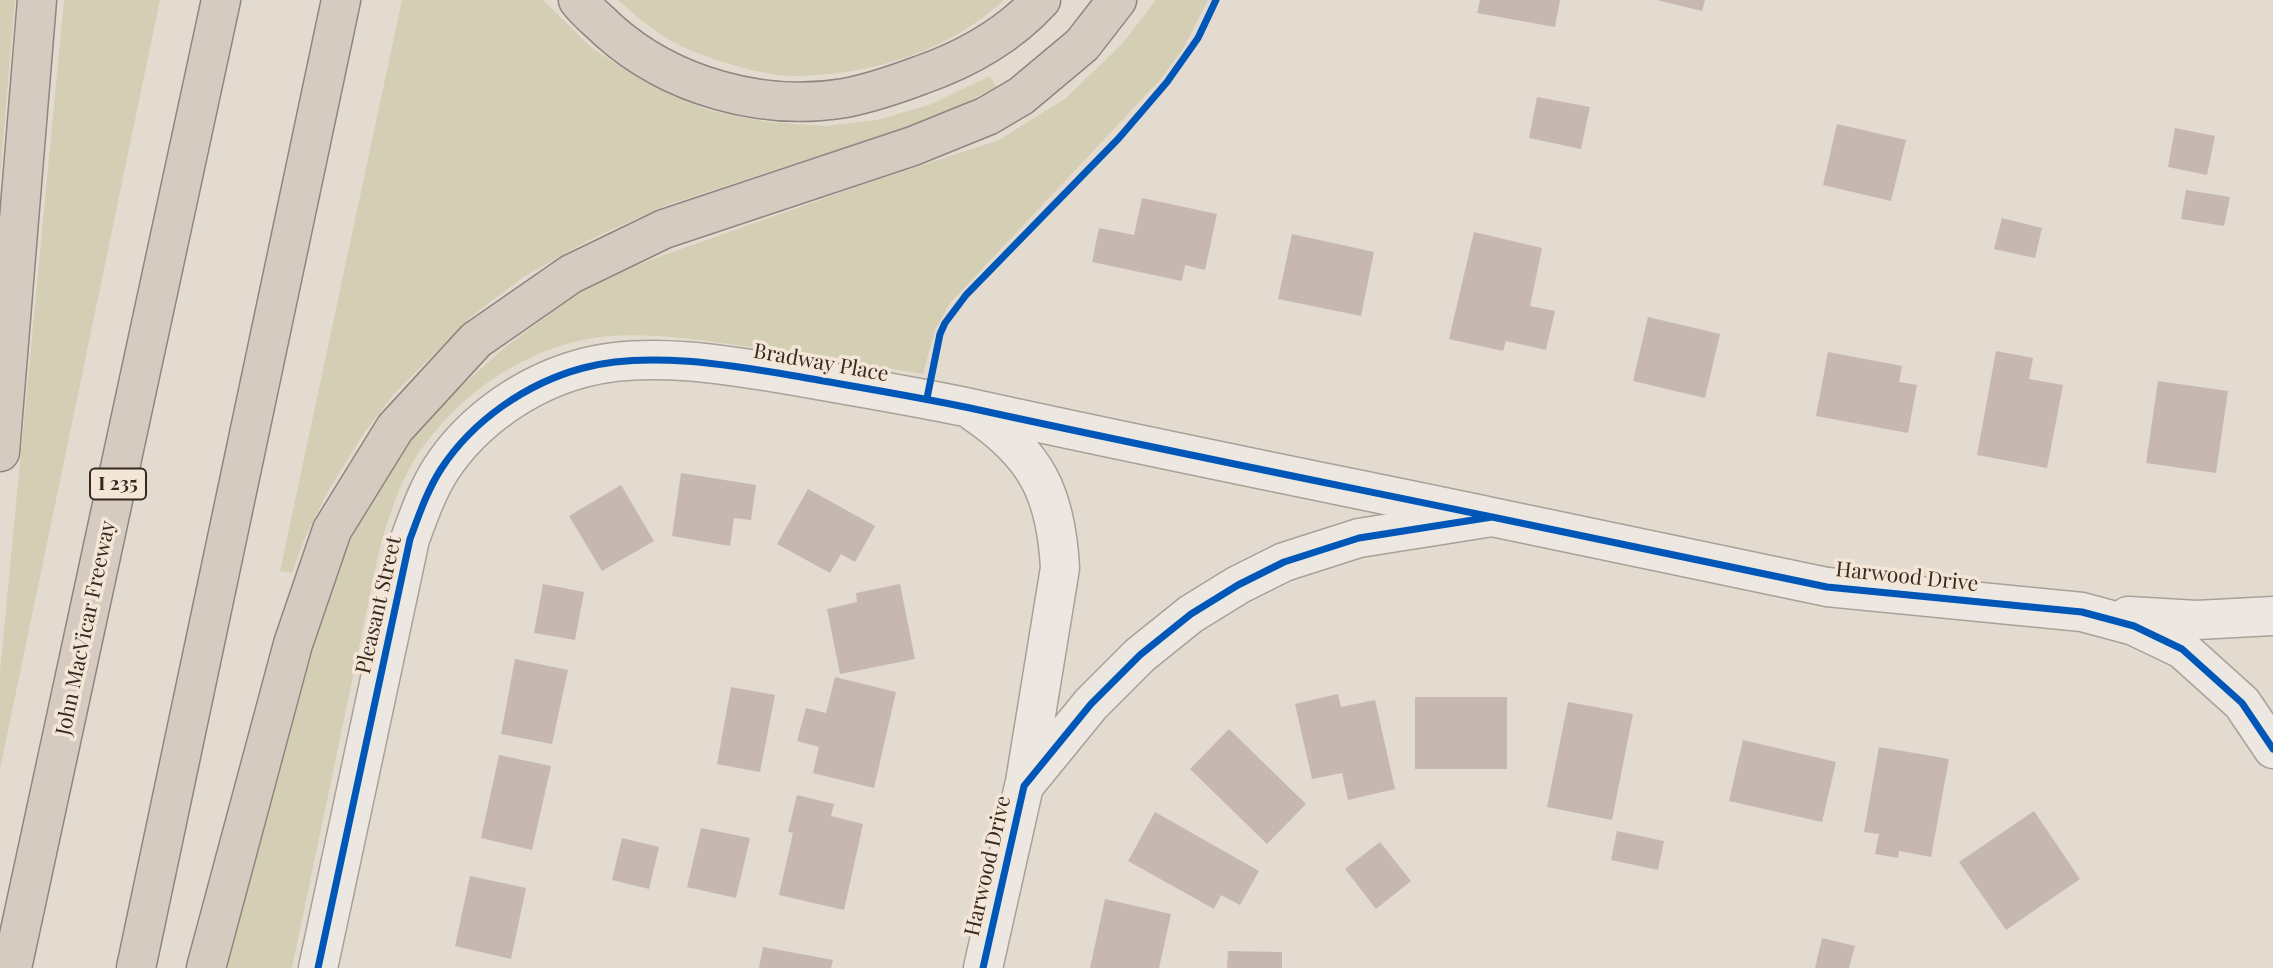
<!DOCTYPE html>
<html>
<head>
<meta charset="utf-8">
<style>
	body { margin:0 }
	canvas { display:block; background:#e3dad0 }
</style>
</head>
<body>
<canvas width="2273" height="968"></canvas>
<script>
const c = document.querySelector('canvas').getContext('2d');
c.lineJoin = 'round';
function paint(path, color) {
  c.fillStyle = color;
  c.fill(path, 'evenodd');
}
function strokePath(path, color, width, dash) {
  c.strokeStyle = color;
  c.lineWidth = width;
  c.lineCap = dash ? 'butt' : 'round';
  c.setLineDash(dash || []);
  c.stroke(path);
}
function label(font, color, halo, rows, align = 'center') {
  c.font = font + ' "Playfair Display",serif';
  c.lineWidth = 7;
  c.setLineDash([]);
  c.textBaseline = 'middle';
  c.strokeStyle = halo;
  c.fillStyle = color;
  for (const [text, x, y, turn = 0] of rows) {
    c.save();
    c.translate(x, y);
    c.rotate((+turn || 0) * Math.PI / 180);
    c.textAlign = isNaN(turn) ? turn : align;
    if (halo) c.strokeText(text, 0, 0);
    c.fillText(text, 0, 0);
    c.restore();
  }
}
const green = new Path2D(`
	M0,0H15L0,178Z
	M64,0H160L0,769V672Z
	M402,0H543L593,49L646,83L707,110L766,122L827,126L877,120L929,105L990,76L996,87L938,117L664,206L589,240L525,276L472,316L393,395L364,433L328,491L304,540L292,573L280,571Z
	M618,0H1004C950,51 870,75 797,76C766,77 712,60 683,47C659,36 637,17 618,0Z
	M1156,0H1208L1183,49L1160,80L950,303L935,330L923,374C863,364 804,354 744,346C699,340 656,333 611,336C532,342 458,392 415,459C398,486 389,517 380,547L292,968H223L311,642L337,567L365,510L396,460L434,411L504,348L584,289L647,261L862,185L999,140L1066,98L1122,44Z`);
const building = new Path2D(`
	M1480,0H1560L1555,27L1477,13Z
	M1657,0H1705L1702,11Z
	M1537,97L1590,107L1581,149L1529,138Z
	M1837,124L1906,140L1891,201L1823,185Z
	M2175,128L2215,136L2207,175L2168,167Z
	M2186,190L2230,197L2224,226L2181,219Z
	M1142,198L1217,214L1205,270L1185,265L1182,281L1092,262L1099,228L1134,235Z
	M2002,218L2042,228L2035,258L1994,249Z
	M1474,232L1542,248L1530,306L1555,311L1546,350L1506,341L1503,351L1449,339Z
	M1292,234L1374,252L1361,316L1278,299Z
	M1648,317L1720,334L1705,398L1633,381Z
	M1996,351L2033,358L2029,379L2063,385L2047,468L1977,455Z
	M1828,352L1902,366L1899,382L1917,385L1908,433L1816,416Z
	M2158,381L2228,391L2216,473L2146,463Z
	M681,473L756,485L751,520L734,518L730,546L672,536Z
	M621,485L654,541L602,571L569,516Z
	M808,489L875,526L855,562L841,554L830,573L777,544Z
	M543,584L584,592L575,640L534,633Z
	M900,584L915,659L840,674L827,609L857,602L856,593Z
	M515,659L568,670L552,744L501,734Z
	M835,677L896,692L874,788L813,773L819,747L797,741L806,708L826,713Z
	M731,687L775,695L760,772L717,764Z
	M1338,694L1341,707L1375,700L1395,789L1348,800L1342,773L1312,779L1295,704Z
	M1415,697H1507V769H1415Z
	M1568,702L1633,714L1612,820L1547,807Z
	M1229,729L1306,804L1267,844L1190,769Z
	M1743,740L1836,762L1822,822L1729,801Z
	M1879,747L1949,759L1931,857L1899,851L1898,858L1875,854L1879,834L1864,832Z
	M499,755L551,766L532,850L481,838Z
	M797,795L834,804L831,816L863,824L844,910L779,895L793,833L788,832Z
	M2034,811L2080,879L2006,930L1959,862Z
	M1155,812L1259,871L1240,905L1221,895L1214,909L1128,861Z
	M701,828L750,838L736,898L687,887Z
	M1617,831L1664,841L1658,870L1611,860Z
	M622,838L659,847L649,889L612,880Z
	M1380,842L1411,881L1376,909L1345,869Z
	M470,876L526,888L511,959L455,946Z
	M1105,899L1171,914L1159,968H1090Z
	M1822,938L1855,946L1849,968H1815Z
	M763,947L833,960L831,968H759Z
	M1228,951L1282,952V968H1227Z`);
const street = new Path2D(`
	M974,412C1036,454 1056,493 1060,568L1025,782
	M2128,616L2197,620L2273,616
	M318,968L410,539C419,515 427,491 441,469C473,420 527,383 583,368C647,350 736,366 801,377C857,387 913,396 970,408C1143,446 1318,481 1492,517
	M983,968L1024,786L1091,704L1140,655L1191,614L1238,585L1284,562L1359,538L1492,517L1827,587L2082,612L2134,626L2182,649L2242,703L2273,749`);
const highway = new Path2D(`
	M578,0C586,11 598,20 608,30C670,86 763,112 845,98C871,93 897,84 921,75C967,59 1008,36 1041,0
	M0,452L37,0
	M12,968L221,0
	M136,968L341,0
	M206,968L293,644L332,530L395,428L476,340L571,274L664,229L913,146L987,116L1021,96L1082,45L1117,0`);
const cycleway = new Path2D(`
	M927,398L940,334L945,323L966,295L1119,138L1167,82L1198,38L1216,0
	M318,968L410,539C419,515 427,491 441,469C473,420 527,383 583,368C647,350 736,366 801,377C857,387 913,396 970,408C1143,446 1318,481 1492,517
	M983,968L1024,786L1091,704L1140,655L1191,614L1238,585L1284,562L1359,538L1492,517L1827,587L2082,612L2134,626L2182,649L2242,703L2273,749`);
const shields = [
	[118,484,56]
];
const shieldNames = [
	["I 235",118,484]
];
const streetNames = [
	["Bradway Place",821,363,10],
	["Harwood Drive",1907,577,6],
	["Pleasant Street",379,605,-77],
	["John MacVicar Freeway",86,628,-78],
	["Harwood Drive",988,866,-77]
];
paint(green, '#d4cfb4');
paint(building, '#c6b8b1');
strokePath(street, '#a9a098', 41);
strokePath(highway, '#8e867f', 41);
strokePath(street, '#ece7e1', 38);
strokePath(highway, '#d6cbc1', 38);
strokePath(cycleway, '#0057b8', 7);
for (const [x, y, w] of shields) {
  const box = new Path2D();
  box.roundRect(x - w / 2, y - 15.5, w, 31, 5);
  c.fillStyle = '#f3e6d7';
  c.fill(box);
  strokePath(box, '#372821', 2);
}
label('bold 19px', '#372821', null, shieldNames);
label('21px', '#372821', '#f3e6d7', streetNames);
</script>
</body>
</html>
